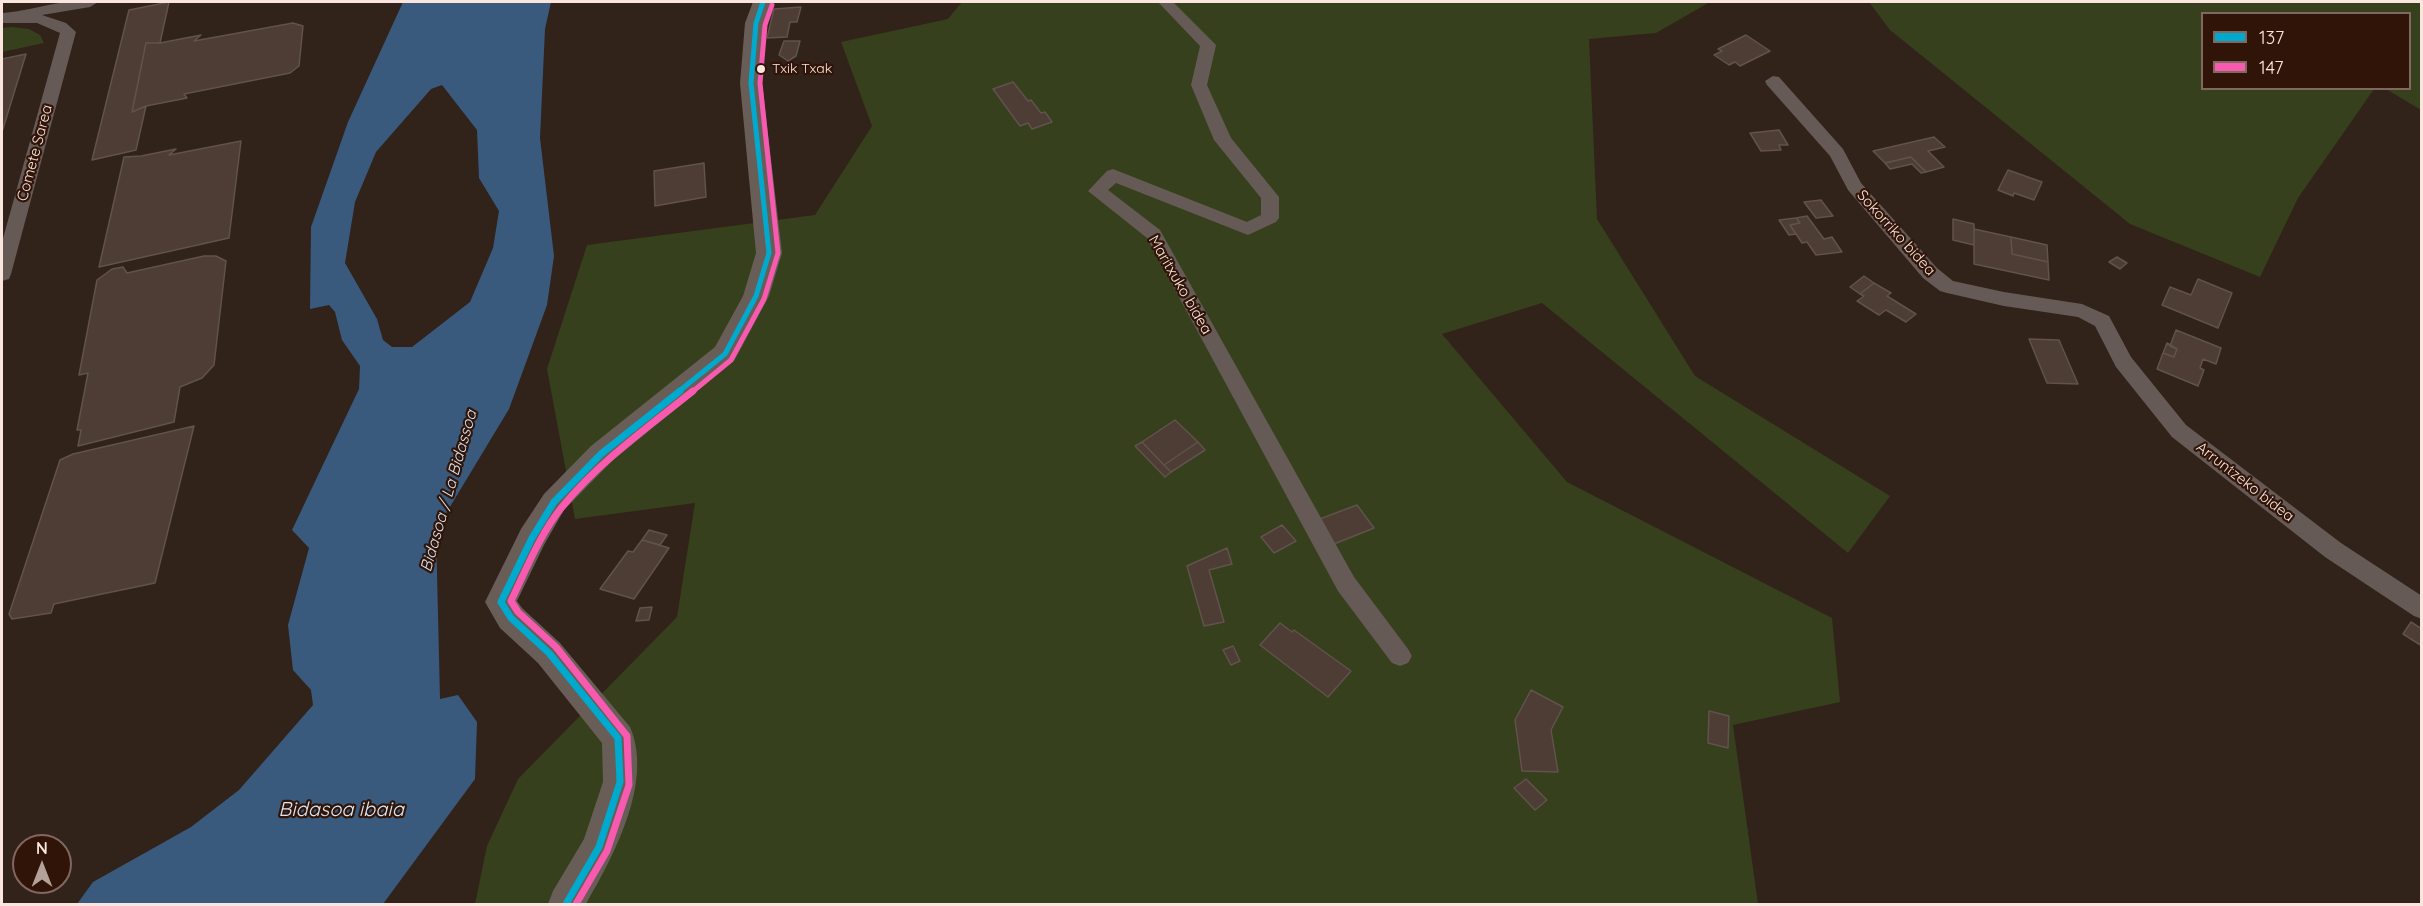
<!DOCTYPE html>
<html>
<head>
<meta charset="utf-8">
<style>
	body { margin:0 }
	#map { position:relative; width:2423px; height:906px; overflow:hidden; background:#31221a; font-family:Quicksand,sans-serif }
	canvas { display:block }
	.frame { position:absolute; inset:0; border:3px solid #fae6de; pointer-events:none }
	.legend { position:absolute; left:2201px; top:12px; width:210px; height:78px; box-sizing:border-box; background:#301408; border:2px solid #81685e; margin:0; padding:8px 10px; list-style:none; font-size:18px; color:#fae6de }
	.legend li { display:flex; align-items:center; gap:12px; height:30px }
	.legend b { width:30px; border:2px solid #81685e }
	.north { position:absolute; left:12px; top:834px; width:60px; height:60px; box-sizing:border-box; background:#301408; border:2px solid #81685e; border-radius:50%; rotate:0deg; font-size:16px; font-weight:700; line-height:24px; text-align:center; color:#fae6de }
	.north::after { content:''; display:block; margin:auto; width:21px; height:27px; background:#b4a199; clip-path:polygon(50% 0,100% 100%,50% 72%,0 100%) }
</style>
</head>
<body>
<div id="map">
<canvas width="2423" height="906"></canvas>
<div class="frame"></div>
<ul class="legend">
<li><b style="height:8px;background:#00a9ce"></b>137</li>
<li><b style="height:8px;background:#f75aaf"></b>147</li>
</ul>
<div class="north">N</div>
</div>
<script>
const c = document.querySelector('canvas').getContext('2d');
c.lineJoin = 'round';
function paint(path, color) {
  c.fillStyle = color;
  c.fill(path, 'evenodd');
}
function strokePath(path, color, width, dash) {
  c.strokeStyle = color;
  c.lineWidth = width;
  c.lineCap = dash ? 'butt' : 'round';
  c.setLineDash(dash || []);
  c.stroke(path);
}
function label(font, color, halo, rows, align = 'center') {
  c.font = font + ' Quicksand,sans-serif';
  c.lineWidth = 4.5;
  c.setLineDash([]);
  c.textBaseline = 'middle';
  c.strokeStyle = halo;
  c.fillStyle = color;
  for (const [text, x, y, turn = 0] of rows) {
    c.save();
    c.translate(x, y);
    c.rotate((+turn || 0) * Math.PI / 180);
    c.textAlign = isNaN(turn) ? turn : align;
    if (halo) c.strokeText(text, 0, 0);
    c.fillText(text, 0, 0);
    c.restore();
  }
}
const green = new Path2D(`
	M962,2H1710L1656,33L1589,39L1597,219L1695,376L1890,496L1848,553L1542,303L1442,334L1567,482L1832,618L1840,702L1733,725L1758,904H475L487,846L518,779L677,617L695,503L575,519L547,369L587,245L815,215L872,126L841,42L948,19Z
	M1869,2H2421V110L2386,89L2410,88V14H2202V88L2374,89L2298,198L2260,277L2130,224L1890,30Z
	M12,27L29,29L40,35L44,43L2,52V28Z`);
const water = new Path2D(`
	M403,2H551L545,29L540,138L554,256L547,305L509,409L436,530L440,699L458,695L477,722L475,779L383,904H77L93,882L191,827L239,790L313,705L311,690L293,670L288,625L309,548L292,530L359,389L360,366L342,340L335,312L329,305L310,309L311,227L348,122ZM442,85L477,130L479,178L499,211L493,248L470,302L412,347H392L383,340L377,319L345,263L355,202L376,152L431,89Z`);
const building = new Path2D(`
	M169,2L160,43H146L132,112L146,106L136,150L92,160L129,10Z
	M801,7L797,22H790L787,37L767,38L774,9Z
	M293,23L303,26L299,66L290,73L184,94L187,98L146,106L132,112L146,43H160L201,35L194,41Z
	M1746,35L1770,51L1740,66L1735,62L1729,65L1714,55L1722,51L1718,49Z
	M784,41H800L796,56L788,61L779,55Z
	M26,54L2,132V59Z
	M1013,82L1028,101L1031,100L1041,113L1045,112L1052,122L1032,129L1028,123L1020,126L993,89Z
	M1779,130L1788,145H1779L1781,150L1761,151L1750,133Z
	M1934,137L1945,147L1928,151L1944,167L1926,172L1911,157L1885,163L1873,151Z
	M241,141L229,238L99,267L124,157L141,156L176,149L169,155Z
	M1911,157L1926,172L1921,173L1912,164L1890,169L1885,163Z
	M704,163L706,197L655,206L654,171Z
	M2008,170L2042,182L2034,200L2014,193L2013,196L1998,190Z
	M1821,200L1833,216L1816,218L1804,202Z
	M1807,216L1824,239L1832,237L1842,252L1816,255L1807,242L1802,243L1790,225L1800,223L1796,218Z
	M1796,218L1800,223L1790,225L1796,234L1789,235L1779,220Z
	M1953,219L1974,224V245L1953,240Z
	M1974,229L2011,237L2012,254L2048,262L2049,280L1974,264Z
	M2011,237L2047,245L2048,262L2012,254Z
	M204,256H216L226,261L214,365L202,378L180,387L174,422L78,446L81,430H77L88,373L79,375L97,280L112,269L123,267L127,273Z
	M2117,257L2127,263L2120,269L2109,262Z
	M1864,276L1874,283L1860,294L1850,287Z
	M2198,279L2232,293L2218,328L2162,305L2170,287L2191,295Z
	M1874,283L1891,293L1887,296L1916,314L1906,322L1886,310L1879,315L1857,301L1864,296L1860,294Z
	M2176,330L2221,348L2216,364L2203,359L2200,368L2204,370L2198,386L2157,369L2163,353L2174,357L2177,349L2170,346Z
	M2029,339L2059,340L2078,384L2047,383Z
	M2167,343L2177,349L2174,357L2163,353Z
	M1175,420L1198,442L1164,465L1142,442Z
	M194,426L155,583L54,604L51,613L12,619L9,614L60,460L73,454Z
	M1142,442L1164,465L1171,472L1165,477L1135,446Z
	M1198,442L1205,450L1171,472L1164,465Z
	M1357,505L1374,528L1334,544L1317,520Z
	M1282,525L1296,541L1274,553L1261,537Z
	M649,530L667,535L660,545L642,540Z
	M642,540L669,548L634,599L600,589L628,551L633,552Z
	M1227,548L1232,564L1209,570L1224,622L1204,626L1187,566Z
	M652,607L649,620L636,621L640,608Z
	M2411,622L2422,629V646L2403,634Z
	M1280,623L1292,632L1294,630L1351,671L1328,697L1260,645Z
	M1233,646L1240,661L1231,665L1223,650Z
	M1531,690L1563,707L1551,730L1558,772L1522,771L1515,720Z
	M1709,711L1729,716L1728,748L1708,743Z
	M1526,779L1547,800L1535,810L1514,788Z`);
const street = new Path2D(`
	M66,2H98L90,7L42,15L66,23L76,32L11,274L9,279L2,281V242L60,33L37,23H2V13C22,12 44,5 66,2Z
	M1158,2H1173L1216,45L1207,85L1231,138L1279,197V218L1276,222L1248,235L1116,183L1108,190L1160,230L1354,577L1408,649L1412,656L1408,663L1400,666L1392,663L1338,591L1147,238L1088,191L1107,171L1113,169L1247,222L1261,215V198L1214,140L1191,85L1200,46Z
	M1773,76L1779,77L1843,149L1861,183L1937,268L1953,281L2004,292L2082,304L2109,316L2131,357L2186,425L2341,543L2422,596V619L2414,616L2325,557L2172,437L2116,367L2095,326L2078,317L2004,306L1947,293L1940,291L1923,278L1848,190L1830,156L1767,85L1765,81Z`);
const secondary = new Path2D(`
	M753,2H773L767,23L762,83L782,253L769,296L734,361L611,462L564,510L544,545L517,601L522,608L560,643L630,727C654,782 613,857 586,904H548L553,891L584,839L603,782L602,743L538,663L500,628L485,602L521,529L544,494L591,446L715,347L743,296L756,253L740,83L745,23Z`);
const bus1Far1 = new Path2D(`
	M678,392L725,354L756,296L769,253L751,83L756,23L763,2`);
const bus1 = new Path2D(`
	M566,904L599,847L620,782L618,738L549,653L511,618L501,602L532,538L554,502L601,454L680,391`);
const bus2Far1 = new Path2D(`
	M692,392L731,360L764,299L778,253L760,83L765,25L772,5`);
const bus2 = new Path2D(`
	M576,904L607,851L629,785L627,736L556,647L518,612L511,601C526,570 540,534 562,507C599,462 648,427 693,391`);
const markers = [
	[761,69,5,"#fae6de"]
];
const busNames = [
	["Txik Txak",772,69]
];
const streetNames = [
	["Comete Sarea",35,153,-75],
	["Sokorriko bidea",1896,233,48],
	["Maritxuko bidea",1180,285,60],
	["Arruntzeko bidea",2245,482,38]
];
const waterNames = [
	["Bidasoa / La Bidassoa",449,491,-74]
];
const nearWaternames = [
	["Bidasoa ibaia",341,810]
];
paint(green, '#36401c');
paint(water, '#395a7d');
paint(building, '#4e3d35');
strokePath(building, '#60524c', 1.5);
paint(street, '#665a57');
paint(secondary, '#695d58');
strokePath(bus1Far1, '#00a9ce', 5);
strokePath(bus1, '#00a9ce', 7);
strokePath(bus2Far1, '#f75aaf', 5);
strokePath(bus2, '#f75aaf', 7);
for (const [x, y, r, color] of markers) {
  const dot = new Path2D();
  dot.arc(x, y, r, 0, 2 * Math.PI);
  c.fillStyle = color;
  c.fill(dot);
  strokePath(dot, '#301408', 2);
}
label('14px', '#fae6de', '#301408', busNames, 'left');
label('15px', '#fae6de', '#301408', streetNames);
label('italic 16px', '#dae6f3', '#301408', waterNames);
label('italic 20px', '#dae6f3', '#301408', nearWaternames);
</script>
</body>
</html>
